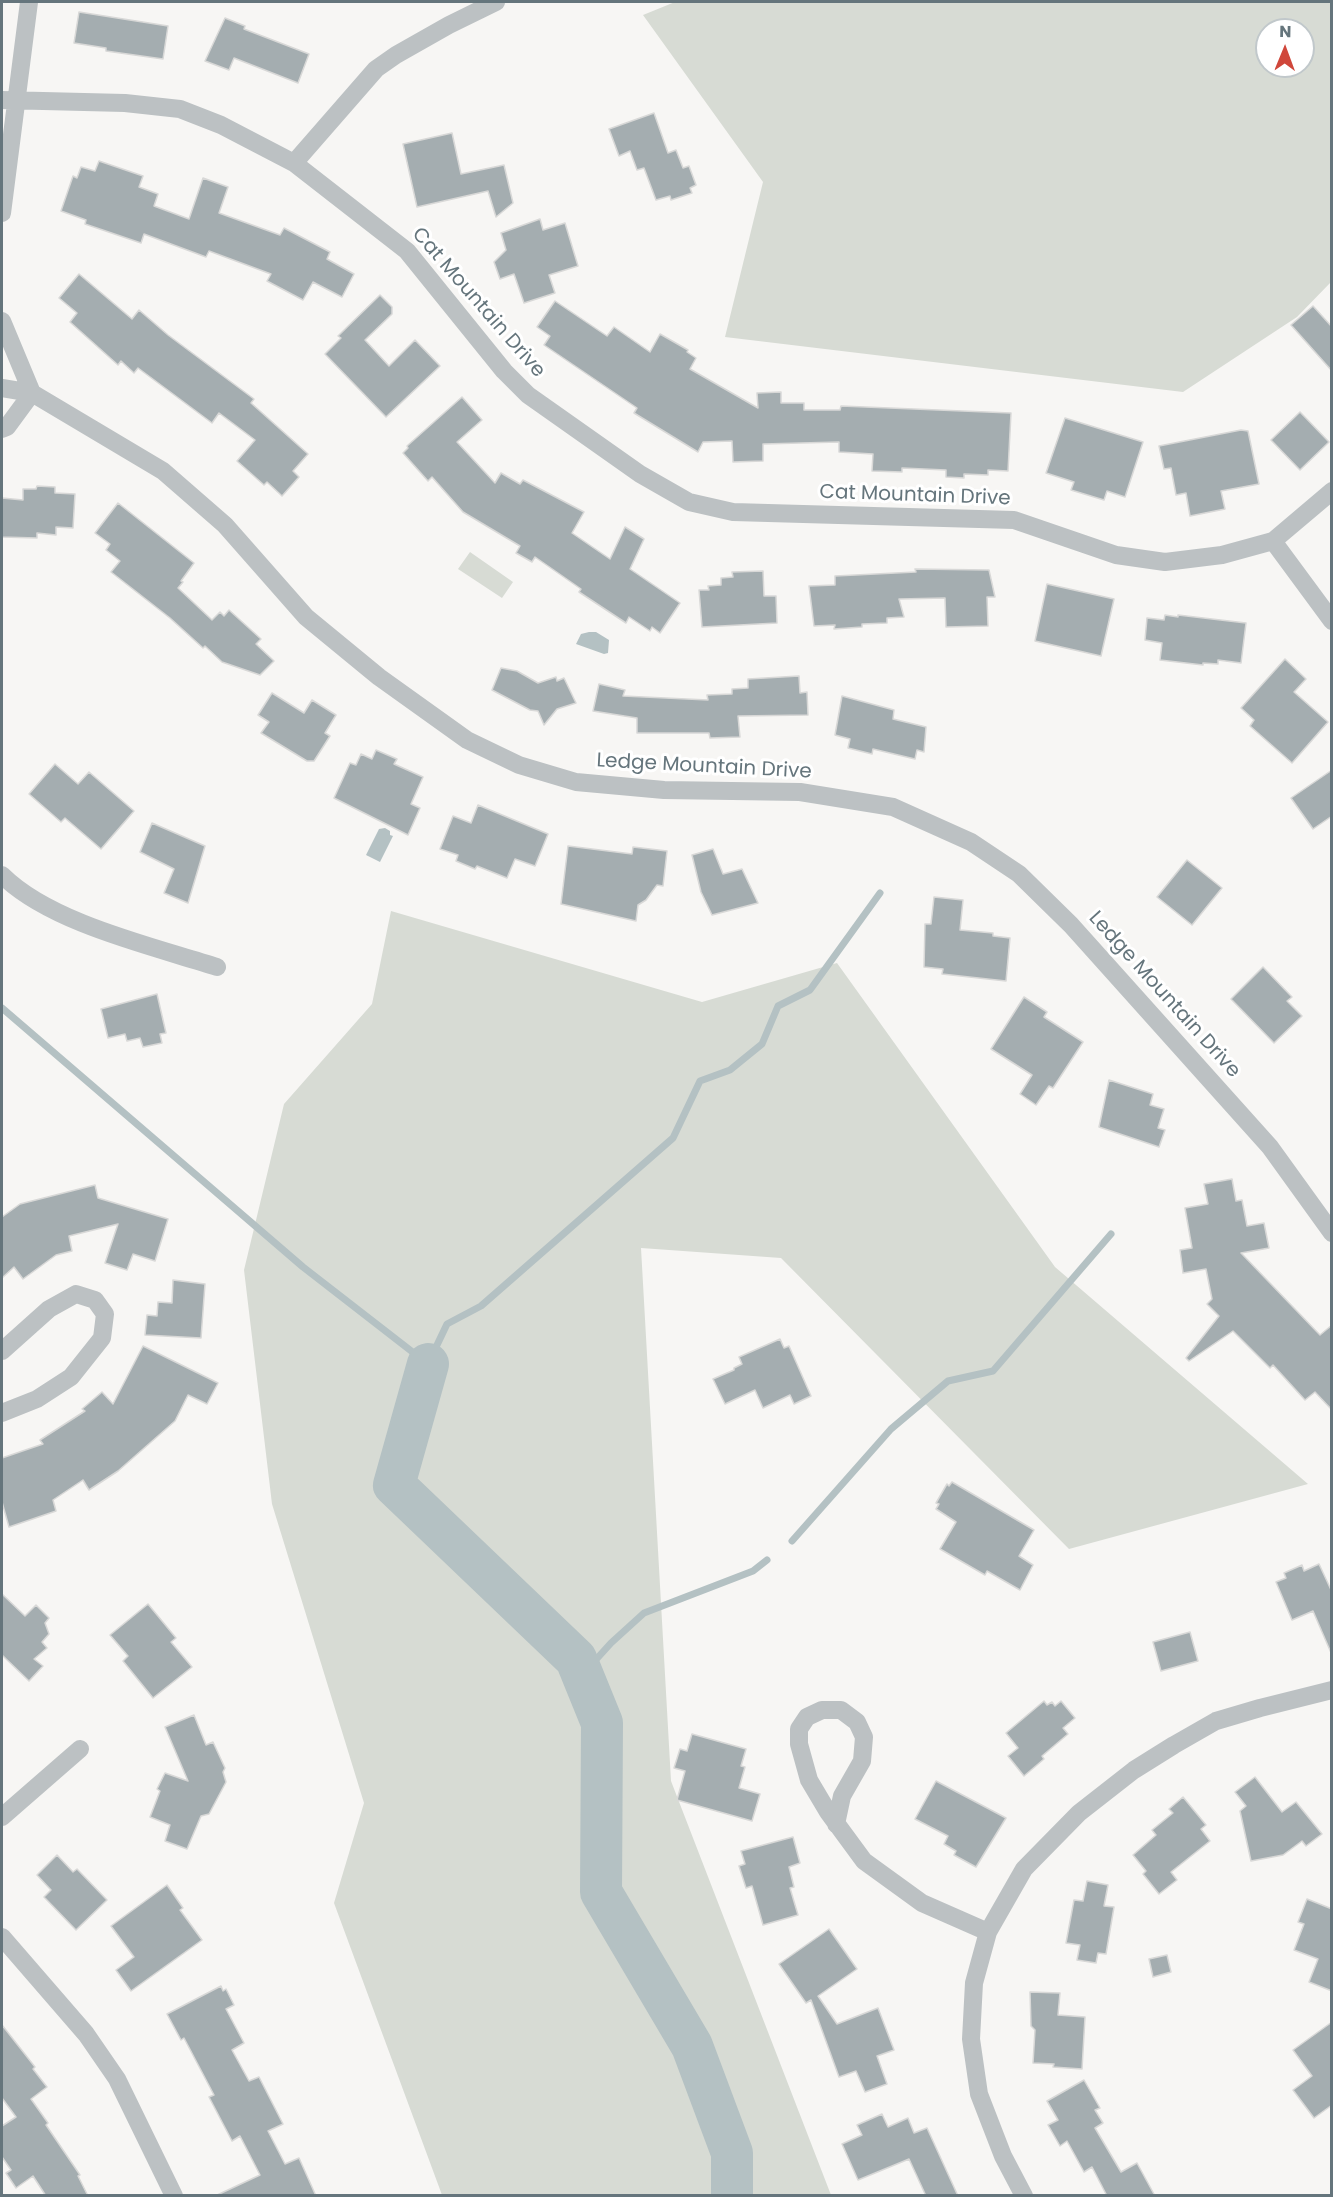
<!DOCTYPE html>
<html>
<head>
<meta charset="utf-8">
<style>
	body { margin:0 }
	#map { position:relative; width:1333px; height:2197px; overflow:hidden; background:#f7f6f4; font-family:Poppins,sans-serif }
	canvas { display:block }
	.frame { position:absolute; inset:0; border:3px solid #65757c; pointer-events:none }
	.north { position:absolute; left:1255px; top:18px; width:60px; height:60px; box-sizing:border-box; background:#fff; border:2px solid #c1c8cb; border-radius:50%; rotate:1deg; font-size:16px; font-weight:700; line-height:24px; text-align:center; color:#65757c }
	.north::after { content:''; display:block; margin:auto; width:21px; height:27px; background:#d0473b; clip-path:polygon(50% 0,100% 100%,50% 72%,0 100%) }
</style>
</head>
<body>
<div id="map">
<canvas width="1333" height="2197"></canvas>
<div class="frame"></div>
<div class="north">N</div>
</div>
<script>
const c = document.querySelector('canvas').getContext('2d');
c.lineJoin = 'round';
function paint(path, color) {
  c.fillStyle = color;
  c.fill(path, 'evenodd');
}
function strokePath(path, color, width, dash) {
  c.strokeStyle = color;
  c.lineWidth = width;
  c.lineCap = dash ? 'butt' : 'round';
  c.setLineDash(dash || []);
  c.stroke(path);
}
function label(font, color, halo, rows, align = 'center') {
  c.font = font + ' Poppins,sans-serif';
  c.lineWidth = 6;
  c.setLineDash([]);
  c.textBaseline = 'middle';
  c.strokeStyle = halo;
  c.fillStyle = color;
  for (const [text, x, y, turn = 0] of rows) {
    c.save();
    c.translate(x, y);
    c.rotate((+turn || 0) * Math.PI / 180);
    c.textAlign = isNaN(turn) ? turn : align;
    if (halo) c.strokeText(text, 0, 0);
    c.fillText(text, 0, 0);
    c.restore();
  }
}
const green = new Path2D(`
	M675,2H1331V282L1297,317L1183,392L725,337L763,182L643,15ZM1267,30H1303V66H1267Z
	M470,552L513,582L502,598L458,569Z
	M391,911L702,1002L837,963L1055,1267L1308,1484L1069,1549L781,1258L641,1248L671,1781L831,2195H442L334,1903L364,1803L272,1504L244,1270L284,1104L372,1004Z`);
const water = new Path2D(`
	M589,632H596L609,640L608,653L604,654L576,644L581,634Z
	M385,828L390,831V835L393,836L380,862L366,855L379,829Z`);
const stream = new Path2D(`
	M2,1008L303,1267L428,1364L447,1324L481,1306L673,1138L700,1081L730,1070L762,1044L778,1006L810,990L880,893
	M792,1541L891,1429L948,1381L993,1371L1111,1234
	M582,1675L611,1643L644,1613L753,1571L767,1560`);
const river = new Path2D(`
	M428,1364L394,1485L576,1659L602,1723L601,1892L692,2046L732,2153V2196`);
const building = new Path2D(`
	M79,12L168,26L163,59L106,51V48L74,43Z
	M225,18L245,26L244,29L309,54L298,83L234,58L229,70L205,61Z
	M654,113L668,153L676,150L683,168L689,166L696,185L690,188L692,193L671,200L670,196L656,200L644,168L637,170L630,151L619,156L609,129Z
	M452,133L461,174L504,165L513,203L496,217L488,191L417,207L403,144Z
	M99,161L143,176L139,187L158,194L154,206L189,219L203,178L228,187L219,213L280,235L284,228L330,252L327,259L354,274L342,297L313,282L303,300L267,281L271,274L209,251L206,257L144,234L141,243L85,224L86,220L61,211L73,176L77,178L81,167L95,171Z
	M540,219L543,230L565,223L578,266L549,275L555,293L524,303L514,274L500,279L494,262L506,250L501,233Z
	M79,274L132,319L139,310L168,335L254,399L251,403L308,454L293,471L299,477L282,496L267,482L264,485L237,461L255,440L219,413L212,423L138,368L134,373L121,361L118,365L70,322L77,313L59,298Z
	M380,295L392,307V314L365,340L389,366L415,340L440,366L386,417L325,354L341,338L338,336Z
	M555,301L607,336L614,327L650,352L660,334L688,350L687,352L696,358L690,369L758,408L757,393L781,392V403H804V410H840L841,406L1011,413L1008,471L988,470V475L964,474V478L946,477V470L902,468V472L872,471L873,454L839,452V442L763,444V461L733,462L732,441L703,442L698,452L634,413L637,408L544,345L550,336L537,327Z
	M1313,306L1332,327V371L1291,325Z
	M462,397L482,420L457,442L495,483L501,473L520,484L523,480L584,512L572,533L610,559L625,527L644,539L630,569L680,603L660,633L652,627L650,631L629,617L626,623L579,592L581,589L535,557L532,562L516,553L520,546L463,512L432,477L428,481L403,453L408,448L407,446Z
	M1300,412L1329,442L1300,470L1271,440Z
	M1065,418L1143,442L1125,497L1107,491L1104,500L1071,490L1074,482L1046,473Z
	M1241,430L1248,431L1259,484L1221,491L1225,509L1190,516L1186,493L1176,495L1171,468L1164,469L1159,446Z
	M37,486L55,487V493L75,494L73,528L56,527V535L37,533V538L2,537V498L23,500V489H36Z
	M118,503L194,563L181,581L183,582L178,588L212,620L220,612L224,616L229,610L261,639L256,644L274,661L260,675L222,662L205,646L203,648L170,618L111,572L120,561L106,550L110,544L95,533Z
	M915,569L989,570L995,597H987L988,626L946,627L945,598L899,599L904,617L887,618V623L862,624V627L834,629L835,625L814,626L809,586L835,585V576L916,572Z
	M763,571L764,596H776L777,623L702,627L699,590H709L708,586L721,585V578L733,577L732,572Z
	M1047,584L1114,599L1101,656L1035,641Z
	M1165,615L1178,617V615L1246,623L1241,663L1218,660V664L1203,663V665L1160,660L1162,643L1145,640L1147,618L1164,620Z
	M1285,659L1306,679L1294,692L1328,722L1292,763L1250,726L1254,720L1241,708Z
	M501,668L517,671L538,683L556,677L557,681L564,678L576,703L557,709L544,725L538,711L530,710L492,690Z
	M799,676L800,693L807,692L808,715L738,716L740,737L710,738L709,733H637V718L593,711L599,684L625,690L623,696L708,700L707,695L732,694V689L748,688V679Z
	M272,693L304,713L312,700L336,715L325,733L330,736L314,761H307L261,733L269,722L258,715Z
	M842,696L894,710L893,719L926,727L924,752L917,750L915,759L873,749L872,754L848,748L850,739L835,735Z
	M376,750L397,759L394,764L423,777L411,804L420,808L408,835L334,798L350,763L356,765L361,754L372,759Z
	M55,764L78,784L89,772L134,811L101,849L65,818L61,822L29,794Z
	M1332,770V816L1313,829L1291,798Z
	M478,805L548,834L535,866L515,859L507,878L477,866L475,869L456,861L458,855L440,849L453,816L471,823Z
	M152,823L205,846L188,903L164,893L174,869L140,852Z
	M568,846L632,854L633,847L667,851L663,886L657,885L646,900L638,905L636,921L561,904Z
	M713,849L723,874L742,869L758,903L712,915L701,892L692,855Z
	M1187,860L1222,888L1192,925L1157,897Z
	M934,897L963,900L960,930L993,933V936L1010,938L1006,981L942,974L943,969L924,967L925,924H931Z
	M1263,967L1292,997L1287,1001L1302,1016L1274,1043L1231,999Z
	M157,994L166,1033L160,1034L162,1043L143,1047L140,1038L127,1041L125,1034L108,1038L101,1009Z
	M1024,997L1047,1012L1044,1017L1083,1042L1053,1088L1049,1086L1036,1105L1020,1094L1032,1075L991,1049Z
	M1109,1080L1153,1094L1150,1105L1164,1109L1158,1128L1165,1130L1159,1147L1099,1127Z
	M1232,1179L1236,1201L1242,1200L1247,1226L1264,1223L1269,1248L1241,1253L1320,1335L1332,1325V1410L1315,1392L1305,1400L1273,1365L1270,1368L1233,1331L1189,1361L1186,1358L1219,1316L1207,1304L1212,1299L1206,1269L1183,1273L1180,1250L1192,1248L1185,1208L1208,1204L1204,1184Z
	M95,1185L98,1198L168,1219L155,1261L133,1254L127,1270L105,1263L118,1224L69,1236L72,1251L56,1255L23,1279L14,1267L2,1278V1217L20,1204Z
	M173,1280L205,1284L201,1338L145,1335L147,1315L157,1316L158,1302L172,1303Z
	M780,1339L784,1348L789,1346L811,1396L794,1404L790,1395L763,1408L755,1390L725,1404L713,1379L734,1370V1368L742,1364L739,1357Z
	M143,1346L218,1383L207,1404L188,1395L175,1421L118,1471L89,1490L83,1480L53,1500L56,1511L9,1527L2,1502V1458L43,1444L40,1440L85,1411L82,1409L102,1392L113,1404Z
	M952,1482L1034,1530L1019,1556L1033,1565L1020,1590L987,1571L985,1575L940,1549L956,1522L936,1509L939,1504L936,1503L947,1484L949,1486Z
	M1319,1564L1332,1592V1655L1313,1611L1292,1620L1276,1582L1286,1578L1284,1573L1302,1565L1304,1571Z
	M2,1594L25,1616L36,1605L49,1618L45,1623L49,1634L42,1642L47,1648L34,1659L43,1666L29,1681L2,1655Z
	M148,1604L176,1638L171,1642L192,1667L153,1698L123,1661L128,1656L110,1635Z
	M1190,1632L1198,1661L1161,1671L1153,1642Z
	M1044,1701L1047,1705L1052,1702L1055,1706L1061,1701L1075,1718L1063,1728L1068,1734L1042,1756L1044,1759L1024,1776L1008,1756L1018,1748L1006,1733Z
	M194,1715L206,1745L213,1742L225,1768L223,1772L226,1782L209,1814L201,1816L187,1849L165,1841L170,1825L150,1817L160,1791L157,1789L165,1773L188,1781L165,1727Z
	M692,1734L746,1749L741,1766L745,1767L739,1788L760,1794L752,1821L677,1800L685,1771L674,1768L680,1749L687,1751Z
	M1255,1777L1282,1812L1296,1802L1322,1834L1306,1846L1302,1841L1283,1855L1251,1861L1240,1811L1246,1806L1235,1792Z
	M936,1781L1006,1818L976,1867L954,1855L956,1851L944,1844L948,1836L915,1819Z
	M1183,1797L1206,1825L1201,1829L1210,1841L1171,1872L1177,1880L1159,1894L1143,1874L1146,1871L1133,1855L1156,1835L1152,1830L1173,1813L1169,1809Z
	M793,1837L800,1863L789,1867L794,1887L790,1888L798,1915L763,1925L752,1886L746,1888L739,1866L745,1864L741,1851Z
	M57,1855L73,1872L77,1869L107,1900L76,1930L44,1897L51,1890L37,1875Z
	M1087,1881L1108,1885L1104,1906L1114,1907L1106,1954L1098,1953L1096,1963L1077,1960L1080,1945L1066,1943L1074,1900L1083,1901Z
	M167,1885L183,1908L180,1910L202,1940L131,1991L116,1970L134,1957L111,1926Z
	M1307,1899L1332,1909V1991L1309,1982L1318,1959L1294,1950L1304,1924L1298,1922Z
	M829,1929L857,1969L818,1996L837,2024L878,2008L894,2050L877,2056L887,2084L865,2092L856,2071L839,2077L811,2000L806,2003L779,1964Z
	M1167,1955L1171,1972L1153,1977L1149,1959Z
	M221,1986L223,1991L226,1989L234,2005L226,2009L244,2043L232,2050L249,2081L259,2077L283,2124L268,2131L285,2164L299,2158L316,2196H215L260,2175L240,2136L232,2141L209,2097L214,2095L184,2038L181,2040L167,2014Z
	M1030,1992L1060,1993L1058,2015L1085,2017L1082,2069L1053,2067L1054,2064L1033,2063L1035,2030L1031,2026Z
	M1332,2022V2105L1314,2118L1293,2090L1312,2076L1293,2050Z
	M2,2025L35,2067L33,2069L47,2087L31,2099L48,2123L46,2125L80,2175L78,2176L88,2196H46L33,2176L16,2188L6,2173L11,2170L2,2157V2126L16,2117L2,2098Z
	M1084,2080L1100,2108L1095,2110L1103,2123L1095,2128L1121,2172L1137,2163L1155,2196H1107L1092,2167L1084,2172L1067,2141L1060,2146L1048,2125L1058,2120L1047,2101Z
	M882,2114L888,2127L908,2118L914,2133L927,2128L958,2196H926L909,2159L858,2180L842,2144L862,2135L857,2125Z`);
const minor = new Path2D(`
	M2,100L125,103L180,109L221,125L294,163L407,251L504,371L528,395L640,474L689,502L733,512L1014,520L1116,555L1165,562L1222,555L1273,541L1332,491
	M294,163L376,69L396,55L449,25L496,2
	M2,213L29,2
	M2,321L32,393L163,471L225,525L306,617L379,677L467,740L519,765L576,782L664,790L800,792L893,807L971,842L1019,874L1071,925L1270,1147L1332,1233
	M2,388L32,393L7,427L2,429
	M1273,541L1332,621
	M2,875C50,923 152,946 217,967
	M2,1351L49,1309L76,1294L95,1300L105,1314L102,1338L71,1377L37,1399L2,1413
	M2,1817L80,1749
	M836,1824L842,1796L862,1761L864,1737L857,1722L841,1710H822L807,1717L799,1729V1744L809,1780L828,1812L864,1861L922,1903L988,1932
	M2,1937L86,2034L117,2079L174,2196
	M1024,2196L1003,2156L979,2094L971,2039L974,1983L988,1932L1024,1869L1079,1813L1134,1770L1174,1745L1216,1721L1260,1708L1332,1690`);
const streetNames = [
	["Cat Mountain Drive",478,303,49],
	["Cat Mountain Drive",915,496,2],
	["Ledge Mountain Drive",704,767,3],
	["Ledge Mountain Drive",1164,995,48]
];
paint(green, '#d7dbd4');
paint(water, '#b4c1c3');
strokePath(stream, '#b4c1c3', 7);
strokePath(river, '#b4c1c3', 42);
paint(building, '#a4adb0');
strokePath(building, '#d8d8d7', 1.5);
strokePath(minor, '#bcc1c3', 18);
label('20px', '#65757c', '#fff', streetNames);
</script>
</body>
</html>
